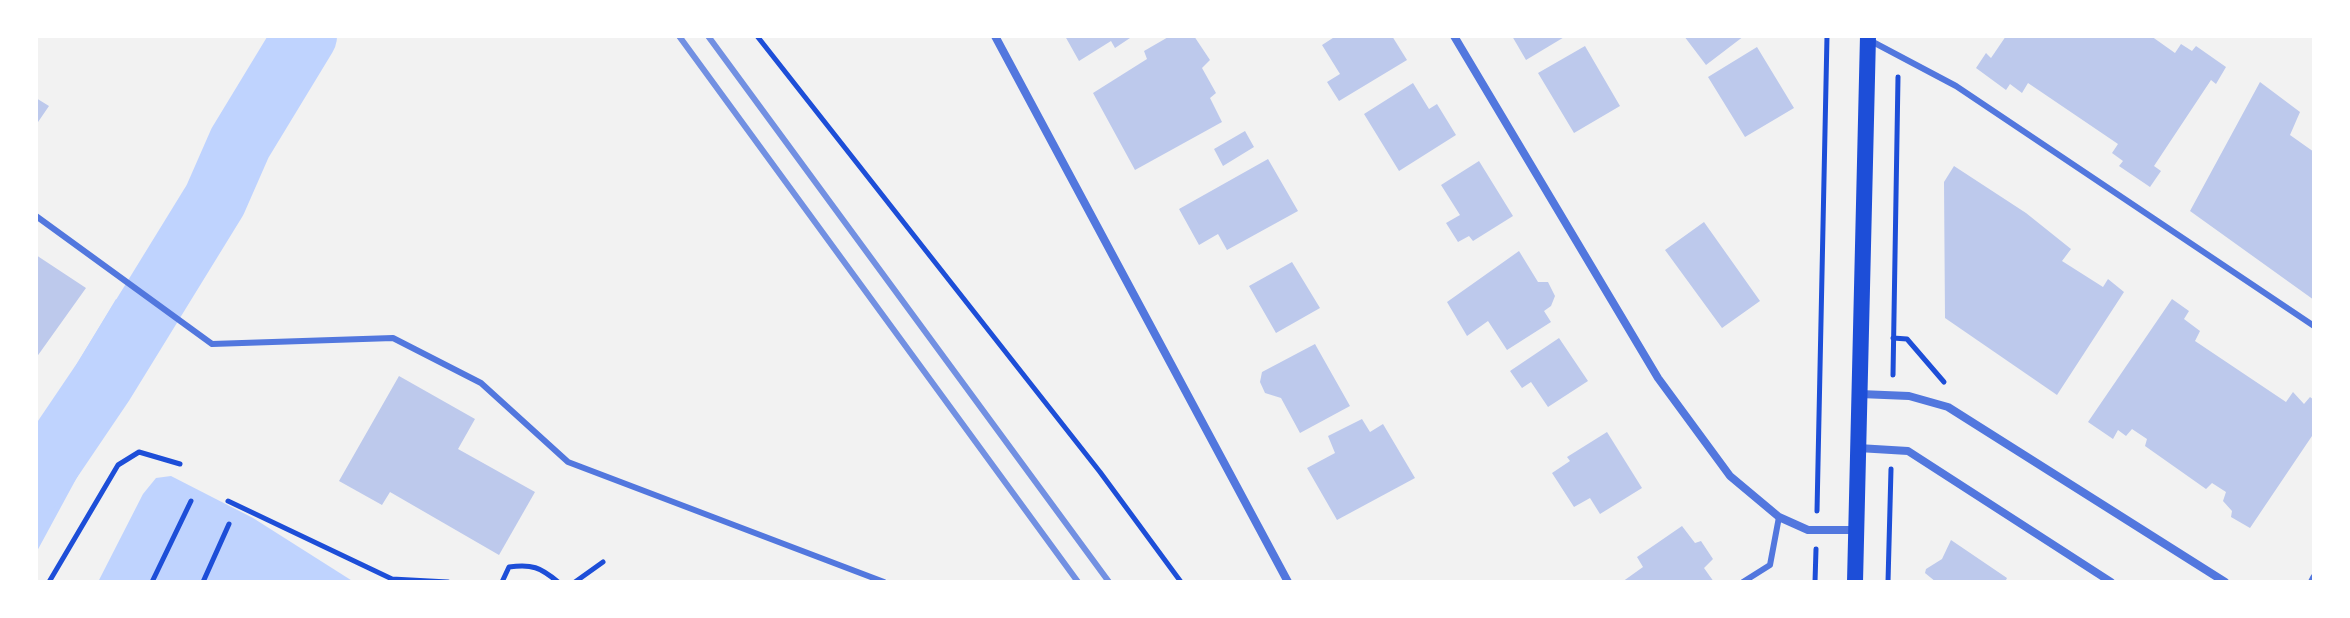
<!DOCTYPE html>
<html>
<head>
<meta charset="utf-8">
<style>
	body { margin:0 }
	#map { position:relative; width:2350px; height:618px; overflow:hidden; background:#f2f2f2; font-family:"Archivo Narrow",sans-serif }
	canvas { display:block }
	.frame { position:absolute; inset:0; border:38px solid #fff; pointer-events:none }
</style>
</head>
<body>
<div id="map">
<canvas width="2350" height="618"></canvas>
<div class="frame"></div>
</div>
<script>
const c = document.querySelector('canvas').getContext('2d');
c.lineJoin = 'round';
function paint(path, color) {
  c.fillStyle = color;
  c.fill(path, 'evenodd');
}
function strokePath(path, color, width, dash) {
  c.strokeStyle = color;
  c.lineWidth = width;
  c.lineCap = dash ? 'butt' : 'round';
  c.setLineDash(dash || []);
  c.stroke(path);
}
const water = new Path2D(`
	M116,299L151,324L140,361L36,553V432Z
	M171,476L253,518L354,582H98L143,494L156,478Z`);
const river = new Path2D(`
	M36,481L103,382L215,200L240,143L305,36`);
const building = new Path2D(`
	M1065,36H1133L1115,48L1111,41L1079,61Z
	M1170,36H1194L1210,60L1202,68L1216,93L1210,98L1222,122L1135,170L1093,93L1147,59L1144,51Z
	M1336,36H1392L1407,60L1339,101L1327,82L1340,74L1322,45Z
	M1512,36H1566L1526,60Z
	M1684,36H1744L1706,65Z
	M2006,36H2151L2175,53L2181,44L2192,51L2196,46L2226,67L2216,84L2211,80L2154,166L2161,171L2150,187L2119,166L2123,161L2112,153L2118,144L2028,83L2022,93L2010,84L2006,90L1976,68L1986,53L1991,58Z
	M1585,46L1620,106L1574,133L1538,73Z
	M1757,47L1794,108L1745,137L1708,77Z
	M2260,82L2300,112L2290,135L2314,152V300L2190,211Z
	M1413,83L1429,109L1437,104L1456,135L1399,171L1364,114Z
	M36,98L49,106L36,125Z
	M1245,131L1254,147L1223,166L1214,149Z
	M1268,159L1298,211L1227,250L1218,234L1199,245L1179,209Z
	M1479,161L1513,216L1473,241L1469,236L1458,242L1446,223L1460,215L1441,185Z
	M1954,166L2026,213L2071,249L2062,261L2103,287L2108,279L2124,292L2057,395L1945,318L1944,182Z
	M1704,222L1760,301L1722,328L1665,250Z
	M1519,251L1538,282H1548L1555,296L1551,306L1544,311L1551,322L1507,350L1488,321L1467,336L1447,302Z
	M36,255L86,288L36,358Z
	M1292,262L1320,308L1276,333L1249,286Z
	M2172,299L2189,311L2184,319L2200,331L2195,341L2286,402L2293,392L2304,404L2310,397L2314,400V433L2250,528L2231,517L2232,511L2223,501L2226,492L2212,483L2206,489L2145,446L2147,439L2132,429L2126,436L2118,430L2113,439L2088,422Z
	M1559,338L1588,381L1548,407L1531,382L1522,388L1510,371Z
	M1315,344L1350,406L1300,433L1281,398L1265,393L1260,382L1262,372Z
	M399,376L475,419L458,449L535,492L499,555L390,492L382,505L339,481Z
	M1362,419L1370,432L1383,424L1415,478L1337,520L1307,468L1335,453L1328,436Z
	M1607,432L1642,488L1600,514L1590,498L1574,507L1552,473L1570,461L1567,457Z
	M1682,526L1695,543L1701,541L1713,559L1704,568L1714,582H1622L1643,567L1637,557Z
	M1951,540L2007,578L2005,582H1936L1925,573L1926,569L1942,559Z`);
const path = new Path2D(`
	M757,36L1100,472L1181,582
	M1893,338L1907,339L1944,382
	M1893,375L1898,77
	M228,501L392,579L448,582
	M1817,511L1827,36
	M49,582L118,465L139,452L180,464
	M152,582L191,501
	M203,582L229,524
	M502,582L509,567C532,564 540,567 558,582
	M575,582L603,562
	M1815,582L1816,549
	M1888,582L1891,469`);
const service = new Path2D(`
	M1871,41L1956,86L2314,326
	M36,216L212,344L393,338L481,383L568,462L884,582
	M1743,582L1770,565L1779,517`);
const minor = new Path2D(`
	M995,36L1288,582
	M1454,36L1658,378L1730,476L1779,517L1808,530H1855
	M1860,394L1909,396L1948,407L2225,582
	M1858,448L1908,451L2111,582
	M2312,582L2314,578`);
const secondary = new Path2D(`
	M1855,582L1868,36`);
const rail = new Path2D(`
	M679,36L1078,582
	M708,36L1109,582`);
paint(water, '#bfd3fe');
strokePath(river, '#bfd3fe', 64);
paint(building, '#bdc9ec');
strokePath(path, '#1d4ed8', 5);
strokePath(service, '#5277de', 6);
strokePath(minor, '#5277de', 8);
strokePath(secondary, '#1d4ed8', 16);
strokePath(rail, '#7290e2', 6);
</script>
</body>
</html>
